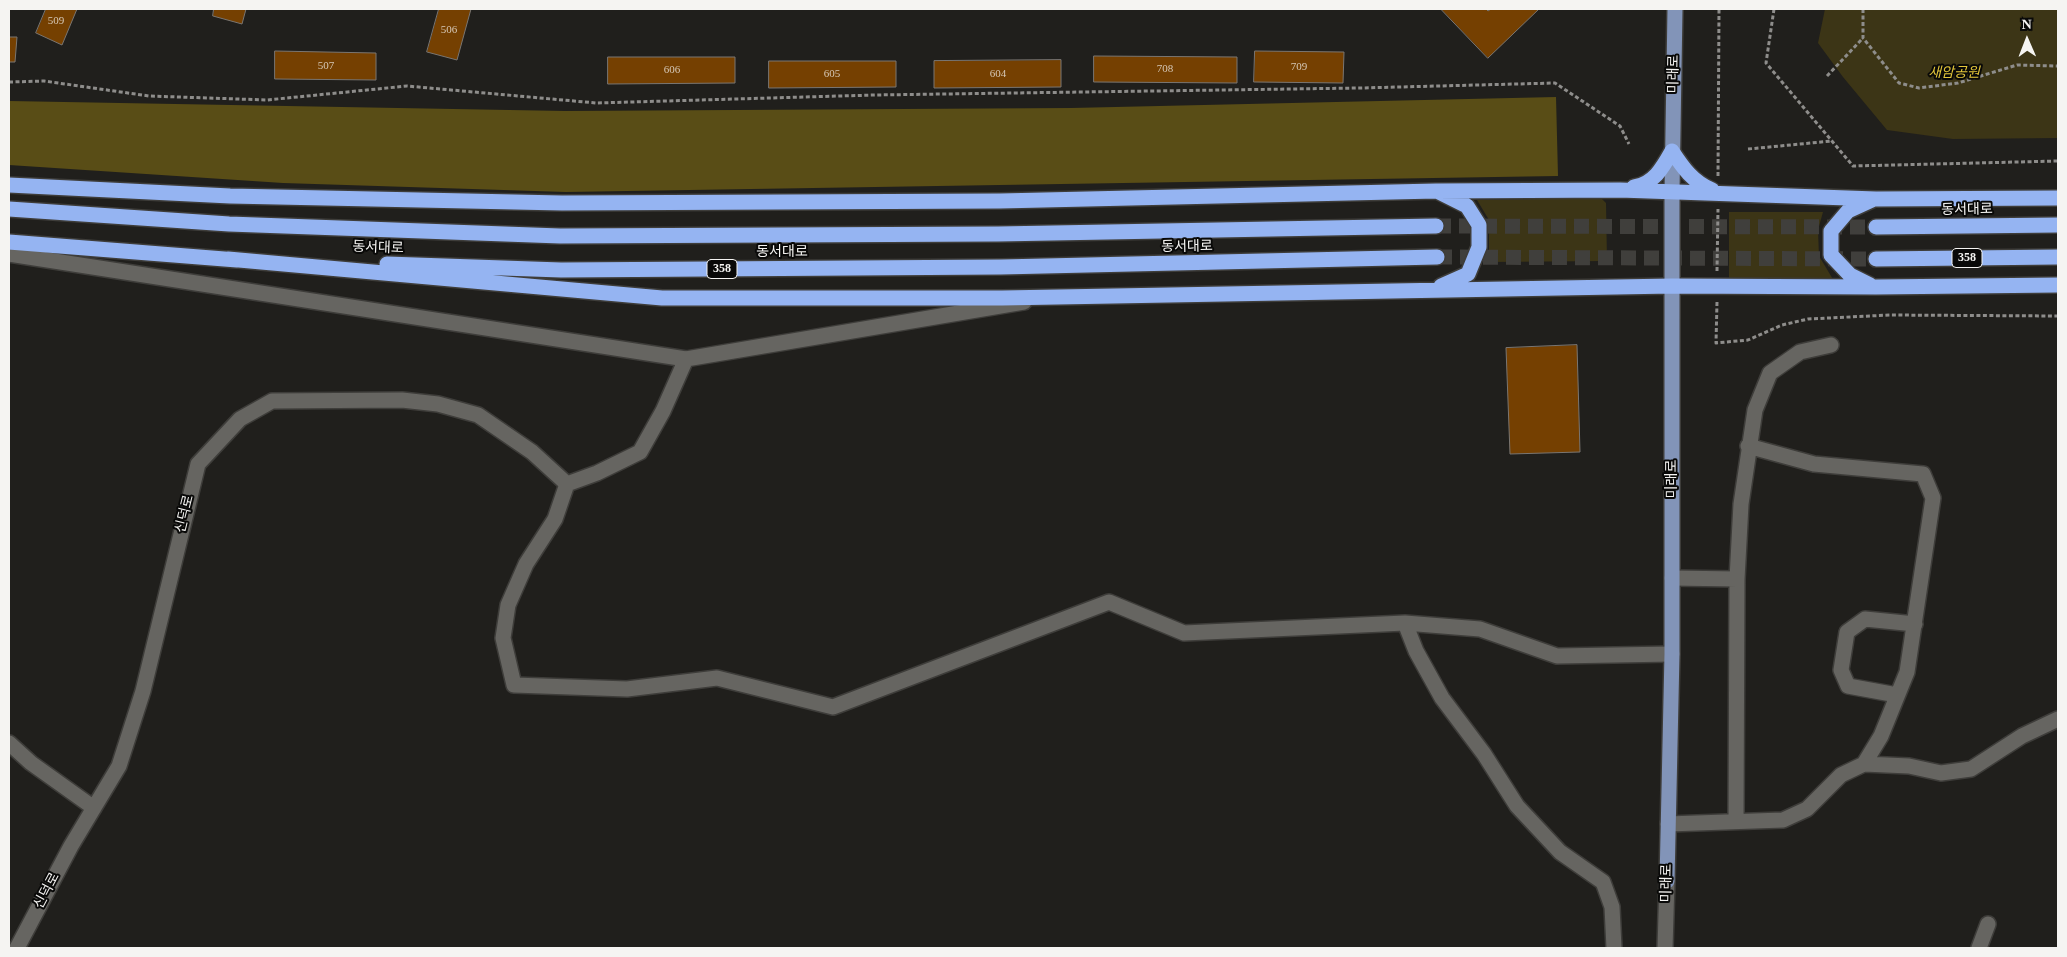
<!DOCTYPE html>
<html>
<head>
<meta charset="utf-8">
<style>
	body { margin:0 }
	#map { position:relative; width:2067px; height:957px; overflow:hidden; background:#201f1c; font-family:"Times New Roman",serif }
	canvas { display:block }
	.frame { position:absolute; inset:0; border:10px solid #f5f4f2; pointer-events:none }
	.north { position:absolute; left:2002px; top:15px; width:50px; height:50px; -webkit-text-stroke:4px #090908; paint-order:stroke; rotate:359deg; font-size:14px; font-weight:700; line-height:20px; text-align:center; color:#f5f4f2 }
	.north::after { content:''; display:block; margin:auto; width:18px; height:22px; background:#f5f4f2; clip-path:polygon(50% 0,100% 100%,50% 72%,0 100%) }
</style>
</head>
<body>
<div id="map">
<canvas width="2067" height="957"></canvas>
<div class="frame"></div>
<div class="north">N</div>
</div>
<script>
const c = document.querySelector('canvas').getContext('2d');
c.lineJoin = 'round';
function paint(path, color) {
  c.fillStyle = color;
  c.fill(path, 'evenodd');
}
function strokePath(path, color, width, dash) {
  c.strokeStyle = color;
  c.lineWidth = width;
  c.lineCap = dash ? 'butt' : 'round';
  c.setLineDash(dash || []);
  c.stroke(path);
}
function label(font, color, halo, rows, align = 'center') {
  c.font = font + ' "Times New Roman","Noto Sans KR",serif';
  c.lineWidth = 4;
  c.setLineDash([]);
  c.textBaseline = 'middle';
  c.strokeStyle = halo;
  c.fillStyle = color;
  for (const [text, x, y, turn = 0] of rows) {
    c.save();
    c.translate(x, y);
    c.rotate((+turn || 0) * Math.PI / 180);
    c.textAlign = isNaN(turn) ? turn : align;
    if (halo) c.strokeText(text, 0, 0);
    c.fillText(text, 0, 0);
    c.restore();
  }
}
const green = new Path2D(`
	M1825,9H2058V138L1953,139L1887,130L1843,77L1818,43Z
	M1601,198L1606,203L1607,261L1489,262V220L1477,200Z
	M1729,212H1823L1818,230L1819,256L1834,281L1729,280Z`);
const forest = new Path2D(`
	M1556,97L1558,176L566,192L283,183L9,165V101L565,111L1071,108Z`);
const building = new Path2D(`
	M46,9H77L62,45L36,33Z
	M214,9H246L242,24L213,16Z
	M439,9H471L457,60L427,52Z
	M1441,9H1486L1488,11L1491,9H1539L1488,58Z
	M9,37H17L15,62H9Z
	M275,51L376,53V80L275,79Z
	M1255,51L1344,52L1343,83L1254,82Z
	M1094,56L1237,57V83L1094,82Z
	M608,57H735V83L608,84Z
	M1061,60V87L934,88V61Z
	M769,61H896V87L769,88Z
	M1577,345L1580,452L1510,454L1506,348Z`);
const highwayTunnel = new Path2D(`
	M1436,226L1876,227
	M1437,257L1876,259`);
const path = new Path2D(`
	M1774,9L1766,63L1853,166L2058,161
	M1863,9V38L1899,83L1919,88L1958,83L2017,65L2058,66
	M1827,76L1863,38
	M9,82L44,81L149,96L267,100L407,86L596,103L875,95L1360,88L1555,83L1620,126L1629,144
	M1748,149L1832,141
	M1718,176L1719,9
	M1717,271L1718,209
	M1717,302L1716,343L1748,340L1782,325L1808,319L1890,315L2058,316`);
const minor = new Path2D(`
	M9,254L686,359L1024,302
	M1748,446L1814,464L1923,474L1933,498L1907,672L1881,736L1864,764
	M567,484L555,519L526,564L508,605L503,638L514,685L627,689L717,678L833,707L1109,602L1184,633L1405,623L1480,629L1557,656L1672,654
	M567,484L597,473L640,452L663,411L686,359
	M1672,578L1737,579
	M1405,623L1416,651L1442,698L1484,754L1517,806L1560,852L1603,882L1612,907L1614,948
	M1897,695L1848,686L1841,670L1847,632L1865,619L1915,624
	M9,743L31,763L94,808
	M1736,820L1737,579L1741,504L1755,410L1770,373L1800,352L1831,345
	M1668,824L1783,820L1807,809L1841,775L1864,764L1909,766L1941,773L1971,769L2022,736L2058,719
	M17,948L71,846L119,766L143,691L198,464L240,419L272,401L402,400L438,404L478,415L532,452L567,484
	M1665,948L1667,881
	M1979,948L1988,924`);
const major = new Path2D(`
	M1667,881L1672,654V191L1675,9`);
const highway = new Path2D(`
	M9,185L230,196L562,203L1000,201L1436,191L1620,190L1876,199L2058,198
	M1634,187C1654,184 1663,167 1672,151C1683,168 1693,182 1712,190
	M1439,192L1467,206L1479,225V247L1468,274L1441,286
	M9,209L229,224L560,236L998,234L1436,226
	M1876,227L2058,225
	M9,242L237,260
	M228,259L662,298H1002L1672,286L1876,287L2058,285
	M1876,259L2058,257
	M387,264L561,270L1001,267L1437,257
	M1870,285L1850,275L1831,255V231L1848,211L1872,200`);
const numberNames = [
	["509",56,21],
	["506",449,30],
	["507",326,66],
	["709",1299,67],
	["708",1165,69],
	["606",672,70],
	["605",832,74],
	["604",998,74]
];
const shields = [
	[1967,258,30],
	[722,269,30]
];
const shieldNames = [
	["358",1967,258],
	["358",722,269]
];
const parkNames = [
	["새암공원",1954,73]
];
const streetNames = [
	["미래로",1674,74,-89],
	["동서대로",1967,210,-1],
	["동서대로",1187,247,-1],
	["동서대로",378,248,2],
	["동서대로",782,252],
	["미래로",1672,479,-90],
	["신덕로",185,514,-76],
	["미래로",1667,883,-89],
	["신덕로",47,891,-62]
];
paint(green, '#3c3516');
paint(forest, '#594d16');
paint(building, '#754001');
strokePath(building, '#7a7672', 1);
strokePath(highwayTunnel, '#403f3c', 15, [15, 8]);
strokePath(minor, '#3e3d3a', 18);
strokePath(major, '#3e3d3a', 18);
strokePath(highway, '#3e3d3a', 18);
strokePath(path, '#8e8d8b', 3, [4, 2.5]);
strokePath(minor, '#666561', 15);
strokePath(major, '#8294b8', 15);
strokePath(highway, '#95b4f2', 15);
label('11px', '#d5c7b6', null, numberNames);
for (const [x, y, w] of shields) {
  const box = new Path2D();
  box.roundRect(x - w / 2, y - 9.5, w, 19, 4);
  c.fillStyle = '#090908';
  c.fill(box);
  strokePath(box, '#f5f4f2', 1);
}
label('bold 12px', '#f5f4f2', null, shieldNames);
label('italic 14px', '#e3c63a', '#090908', parkNames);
label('14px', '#f5f4f2', '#090908', streetNames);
</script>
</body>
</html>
